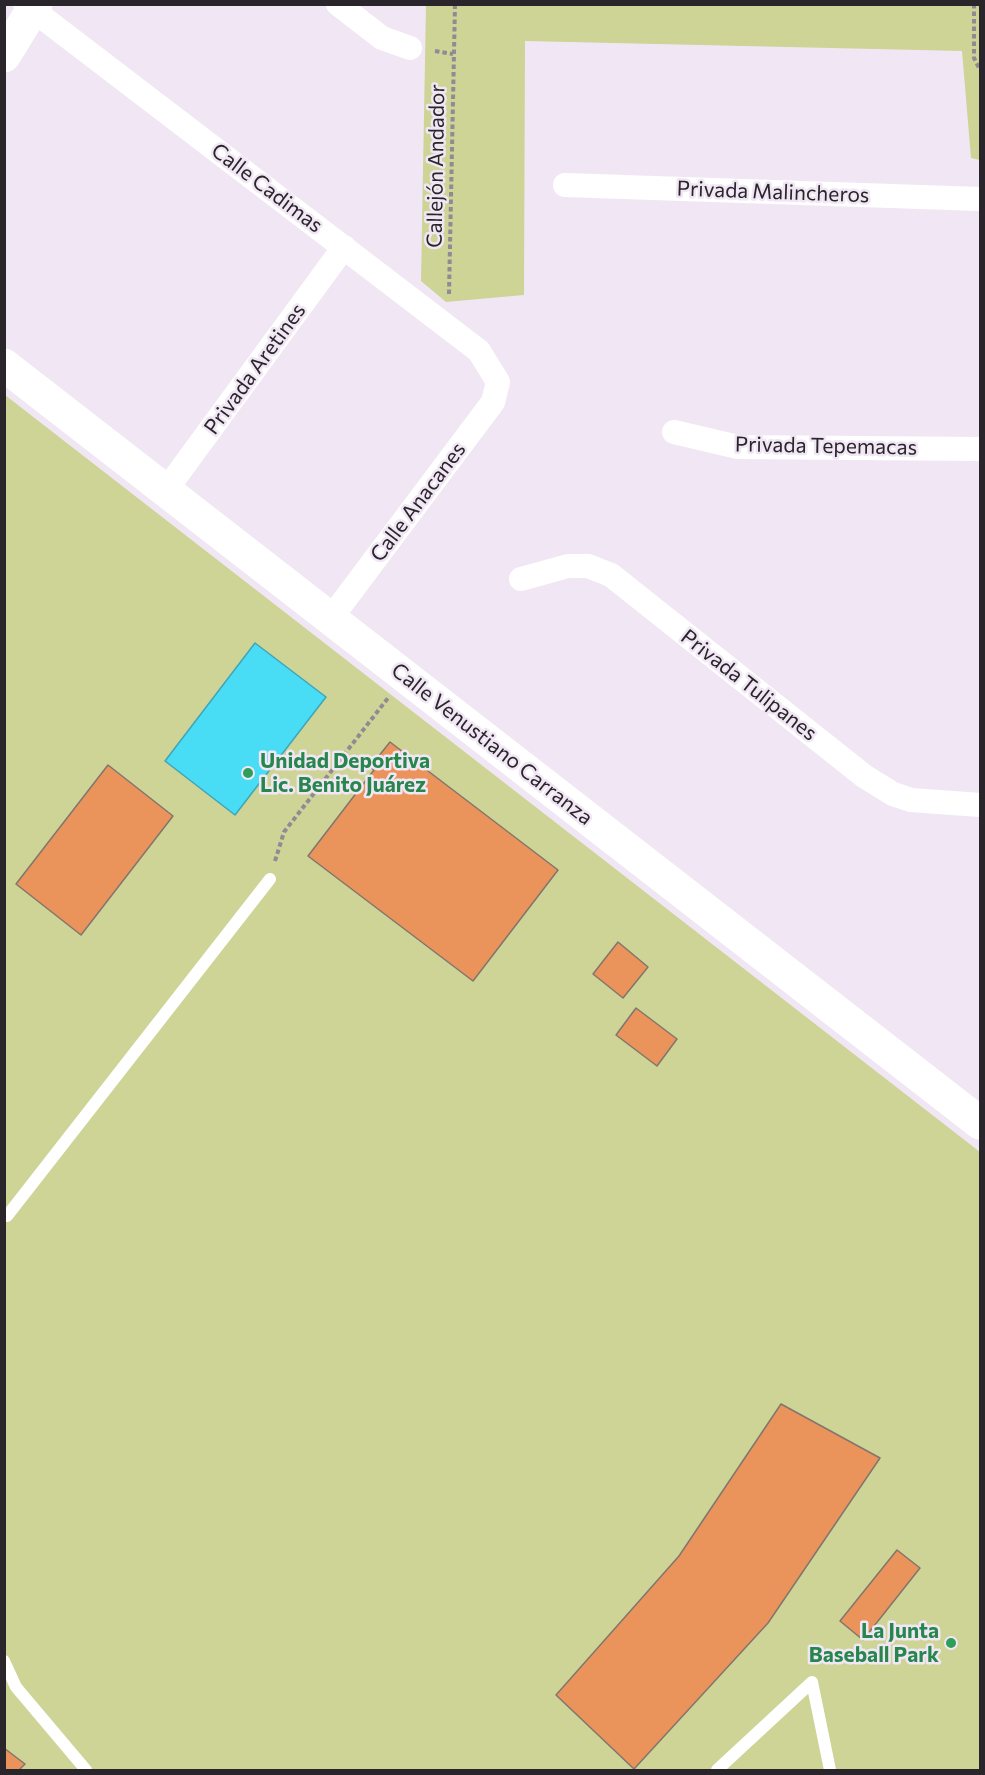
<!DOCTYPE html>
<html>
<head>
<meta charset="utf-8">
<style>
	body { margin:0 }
	#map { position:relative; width:985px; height:1775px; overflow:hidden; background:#f1e7f4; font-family:Commissioner,sans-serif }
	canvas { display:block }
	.frame { position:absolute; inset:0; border:6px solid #29252a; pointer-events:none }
</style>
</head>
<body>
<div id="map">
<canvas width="985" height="1775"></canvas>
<div class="frame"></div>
</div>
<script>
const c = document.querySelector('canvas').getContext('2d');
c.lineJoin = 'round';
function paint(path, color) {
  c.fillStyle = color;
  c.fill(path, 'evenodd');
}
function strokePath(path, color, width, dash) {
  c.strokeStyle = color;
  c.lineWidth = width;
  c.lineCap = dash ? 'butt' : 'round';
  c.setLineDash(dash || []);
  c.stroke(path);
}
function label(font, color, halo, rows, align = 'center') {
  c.font = font + ' Commissioner,sans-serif';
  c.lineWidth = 5;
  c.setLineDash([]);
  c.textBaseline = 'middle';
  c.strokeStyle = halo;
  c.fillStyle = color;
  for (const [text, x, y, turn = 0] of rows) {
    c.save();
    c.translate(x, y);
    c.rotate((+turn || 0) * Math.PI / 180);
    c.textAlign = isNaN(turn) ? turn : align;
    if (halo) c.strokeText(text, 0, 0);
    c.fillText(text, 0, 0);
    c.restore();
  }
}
const green = new Path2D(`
	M426,5H980V160L971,158L962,51L525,41L524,295L446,302L421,281Z
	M5,395L980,1152V1770H5Z`);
const water = new Path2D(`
	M255,643L326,697L235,815L165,761Z`);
const building = new Path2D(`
	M390,742L558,870L473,981L308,856L374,770L370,767Z
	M108,765L173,816L81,935L16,884Z
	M618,942L648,967L623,998L593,974Z
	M636,1008L677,1039L657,1066L616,1035Z
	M781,1404L880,1458L768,1623L634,1769L556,1695L679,1556Z
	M897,1550L920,1568L863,1640L840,1621Z
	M4,1748L25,1764L19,1770H4Z`);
const path = new Path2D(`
	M974,4V58L980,70
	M435,51L453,54
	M449,294L455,4
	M275,861L284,832L388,698`);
const lane = new Path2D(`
	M7,1216L270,879
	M4,1661L16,1687L86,1770
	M717,1770L812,1682L830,1770`);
const street = new Path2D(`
	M25,4L479,351L498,382L493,402L331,618
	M338,4L382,38L410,48
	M565,185L980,199
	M674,432L738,447L980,449
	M166,490L344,247
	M521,579L568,566H588L611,575L864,776L893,794L911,800L980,805`);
const secondary = new Path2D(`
	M4,56L36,4
	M4,365L980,1123`);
const markers = [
	[248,773,6,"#2e9e5b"],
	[951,1643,6,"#2e9e5b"]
];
const streetNames = [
	["Callejón Andador",436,166,-89],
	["Calle Cadimas",267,188,37],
	["Privada Malincheros",773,192,2],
	["Privada Aretines",255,369,-54],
	["Privada Tepemacas",826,446,1],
	["Calle Anacanes",418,502,-53],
	["Privada Tulipanes",749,685,38],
	["Calle Venustiano Carranza",492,744,38]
];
const leisureNames = [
	["Unidad Deportiva",260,761],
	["Lic. Benito Juárez",260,785],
	["La Junta",939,1631,"right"],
	["Baseball Park",939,1655,"right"]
];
paint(green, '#cdd496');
paint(water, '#49dcf5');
strokePath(water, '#3fa5b8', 1.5);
paint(building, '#ea945c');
strokePath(building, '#82756d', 1.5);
strokePath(path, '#918a93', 4, [4.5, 3]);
strokePath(lane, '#fff', 12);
strokePath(street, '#fff', 24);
strokePath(secondary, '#fff', 33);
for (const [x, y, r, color] of markers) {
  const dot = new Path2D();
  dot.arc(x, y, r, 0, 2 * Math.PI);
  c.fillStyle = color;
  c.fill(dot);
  strokePath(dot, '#f1e7f4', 2);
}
label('21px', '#29252a', '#f1e7f4', streetNames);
label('bold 21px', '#27864d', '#f1e7f4', leisureNames, 'left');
</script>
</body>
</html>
